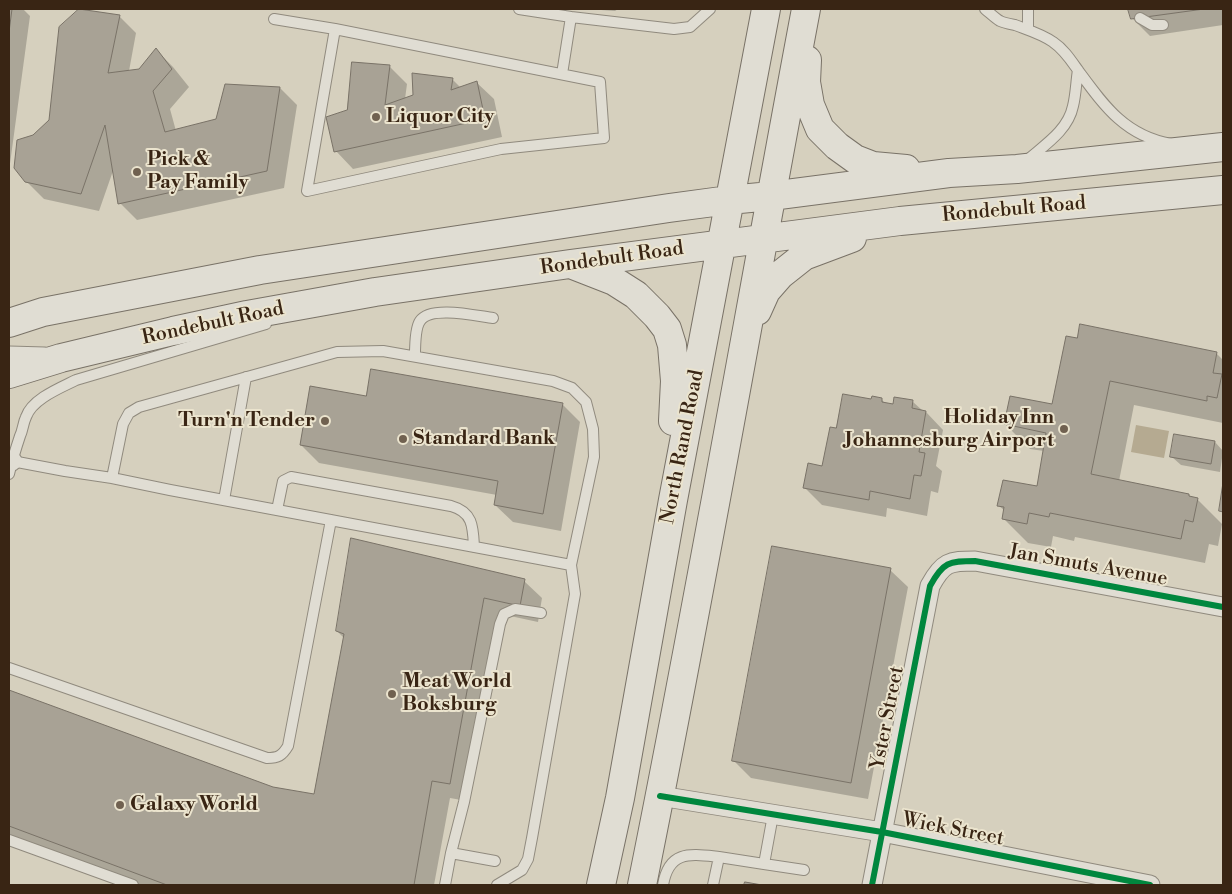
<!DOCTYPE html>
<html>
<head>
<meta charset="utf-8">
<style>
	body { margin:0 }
	#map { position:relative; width:1232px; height:894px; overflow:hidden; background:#d6d0be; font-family:"Libre Bodoni",serif }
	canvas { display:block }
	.frame { position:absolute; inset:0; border:10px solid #392514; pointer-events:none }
</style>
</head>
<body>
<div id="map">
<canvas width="1232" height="894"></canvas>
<div class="frame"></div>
</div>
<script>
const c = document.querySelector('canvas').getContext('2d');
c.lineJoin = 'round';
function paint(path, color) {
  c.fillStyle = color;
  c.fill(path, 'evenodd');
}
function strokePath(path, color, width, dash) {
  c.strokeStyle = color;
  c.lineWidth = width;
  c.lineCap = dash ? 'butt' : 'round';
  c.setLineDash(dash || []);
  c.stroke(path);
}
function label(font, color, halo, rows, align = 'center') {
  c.font = font + ' "Libre Bodoni",serif';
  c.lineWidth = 4;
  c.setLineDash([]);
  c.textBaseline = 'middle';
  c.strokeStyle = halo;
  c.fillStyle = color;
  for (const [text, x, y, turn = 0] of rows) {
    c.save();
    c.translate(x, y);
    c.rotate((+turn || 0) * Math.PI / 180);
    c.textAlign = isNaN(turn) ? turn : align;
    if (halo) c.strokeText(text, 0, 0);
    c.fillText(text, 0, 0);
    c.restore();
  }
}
const water = new Path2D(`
	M1136,425L1169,431L1164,458L1131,452Z`);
const shadow = new Path2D(`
	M9,9H23L30,16L9,171Z
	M587,9H618L615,11Z
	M1129,9H1223V25L1150,36L1132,18Z
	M119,16L136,33L129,71L139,70L156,50L173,67L189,87L170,109L176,131L217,120L280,88L297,105L284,188L137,220L120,203L114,168L99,211L44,199L26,181L34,136L50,121Z
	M390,67L407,84L405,99L453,80L461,88L476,82L494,99L502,137L353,169L336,151L348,111Z
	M1067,337L1216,353L1223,360V423L1134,405L1119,481L1189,495L1192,498L1197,499L1222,524L1218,546L1209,544L1205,563L1075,537L1074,541L1053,536L1051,547L1028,543L1003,518L1005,511L999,506L1038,488L1044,451L1030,449L1005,424L1053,406Z
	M372,371L563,405L580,422L561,531L513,522L495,505L497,495L319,463L301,445L367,398Z
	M881,399L887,405L894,406L913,402L923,411L926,412L943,430L936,466L942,471L938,493L931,491L927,516L887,508L886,517L822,505L805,488L823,468L837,429L872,401Z
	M1215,442L1223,451L1220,472L1181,465L1172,457Z
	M890,570L908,587L868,799L751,778L733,760Z
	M524,581L542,598L538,622L501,614L467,801L450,798L434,885H140L9,836V692L272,788L315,796L344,638L337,631Z`);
const building = new Path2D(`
	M9,9H12L9,32Z
	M79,9L120,15L108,73L139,69L156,48L172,69L153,91L165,132L216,119L225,84L280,87L267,171L118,204L105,125L81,194L25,182L14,168L17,140L33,135L49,120L59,27Z
	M1128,9H1204L1131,19Z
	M352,62L390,65L385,105L413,95L412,73L453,78L451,90L477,81L485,119L334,152L326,117L347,110Z
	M1080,324L1217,352L1213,373L1222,374L1217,398L1207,396V401L1110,381L1091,474L1189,494V496L1198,498L1193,522L1185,520L1181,539L1050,513L1049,517L1029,513L1027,524L1002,519L1004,507L997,506L1003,480L1037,486L1046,433L1004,424L1010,396L1052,404L1066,336L1077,338Z
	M371,369L563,403L543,514L494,505L498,481L300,445L310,386L366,396Z
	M843,394L871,399L872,396L882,398V402L893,404L894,397L913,400L912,408L926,411L919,452L925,453L921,476L914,475L910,499L870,491L869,500L803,488L808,463L822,466L830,427L836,428Z
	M1174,434L1215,441L1211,464L1170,457Z
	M1223,483V512L1219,511Z
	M351,538L525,579L520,606L484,598L450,784L432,781L414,885H167L9,826V690L273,787L314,794L344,634L336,631Z
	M772,546L891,568L851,783L732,761Z
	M745,882L762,885H744Z`);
const service = new Path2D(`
	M519,9L571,17L674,29L690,27L710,9
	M985,9C990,13 995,18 1000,21C1004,23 1010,24 1015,25C1028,30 1042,34 1053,42C1065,50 1072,62 1080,73C1105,107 1126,136 1171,144
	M1028,9V30
	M1140,18L1152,25H1163
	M274,19L335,29L600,82L604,138L501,149L307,191L335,29
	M562,74L571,17
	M1025,162C1043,146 1068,131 1073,106C1076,94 1076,82 1078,70
	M415,356C415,347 415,328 420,321C430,305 477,316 493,318
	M12,461L65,471L112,478L170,490L571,565
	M9,474C12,461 16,448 20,436C23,430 23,423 26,417C32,399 60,388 76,380L266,324
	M112,478L123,424L129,413L139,407L337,352L383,351L553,381L572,388L586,402L593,429L594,457L571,565L575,594L532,838L528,859L522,870L497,885
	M224,500L246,377
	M277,510L283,481L291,477L451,506C473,512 473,527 474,547
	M9,668L267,758C278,758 282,756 288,746L331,520
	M773,815L764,864L804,870
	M9,840L133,885
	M451,853L495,861
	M445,885L451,853L464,802L500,624L504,614L515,609L541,613
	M663,885C669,850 690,854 719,857
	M713,885L719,857L764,864`);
const minor = new Path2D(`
	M9,356L45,357
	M9,460L12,461
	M660,796L882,832L1150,885
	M872,885L930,586C943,562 949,561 975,561L1223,607`);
const secondary = new Path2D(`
	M807,60L806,82L810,105L820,129L837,146L855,159L873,166L906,169
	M573,265L614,281L636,295L657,316L667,329L672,345L675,381L673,421
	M757,311L766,291L780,275L804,256L852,238
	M9,323L43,312L260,270L669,208L729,200L771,196L949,173L1017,169L1223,147
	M9,374L61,358L173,331L247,315L375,292L570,264L900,221L1223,190
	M601,885L620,798L673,500L766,9
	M642,885C701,594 751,301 806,9`);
const cycleway = new Path2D(`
	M660,796L882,832L1150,885
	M872,885L930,586C943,562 949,561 975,561L1223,607`);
const markers = [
	[376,117,5,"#706150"],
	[137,172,5,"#706150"],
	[325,421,5,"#706150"],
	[1064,429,5,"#706150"],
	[403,439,5,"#706150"],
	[392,694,5,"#706150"],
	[120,805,5,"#706150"]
];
const poiNames = [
	["Liquor City",386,117],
	["Pick &",147,160],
	["Pay Family",147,183],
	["Holiday Inn",1054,418,"right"],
	["Johannesburg Airport",1054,441,"right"],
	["Turn'n Tender",315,421,"right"],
	["Standard Bank",413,439],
	["Meat World",402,682],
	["Boksburg",402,705],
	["Galaxy World",130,805]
];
const streetNames = [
	["Rondebult Road",1014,210,-5],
	["Rondebult Road",612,259,-8],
	["Rondebult Road",213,324,-12],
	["North Rand Road",683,447,-79],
	["Jan Smuts Avenue",1088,566,10],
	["Yster Street",888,718,-79],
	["Wiek Street",953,830,11]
];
paint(water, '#b5aa91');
paint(shadow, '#0003');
paint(building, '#a8a295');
strokePath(building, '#797267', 1);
strokePath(service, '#908a7e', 12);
strokePath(minor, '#908a7e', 21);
strokePath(secondary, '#797267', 30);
strokePath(service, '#e0ddd3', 10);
strokePath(minor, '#e0ddd3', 19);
strokePath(secondary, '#e0ddd3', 28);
strokePath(cycleway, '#00873e', 6);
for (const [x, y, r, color] of markers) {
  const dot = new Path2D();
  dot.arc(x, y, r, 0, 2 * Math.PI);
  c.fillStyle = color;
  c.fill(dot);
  strokePath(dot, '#ebe4ce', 2);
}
label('bold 20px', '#392514', '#ebe4ce', poiNames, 'left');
label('20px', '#392514', '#ebe4ce', streetNames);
</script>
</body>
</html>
